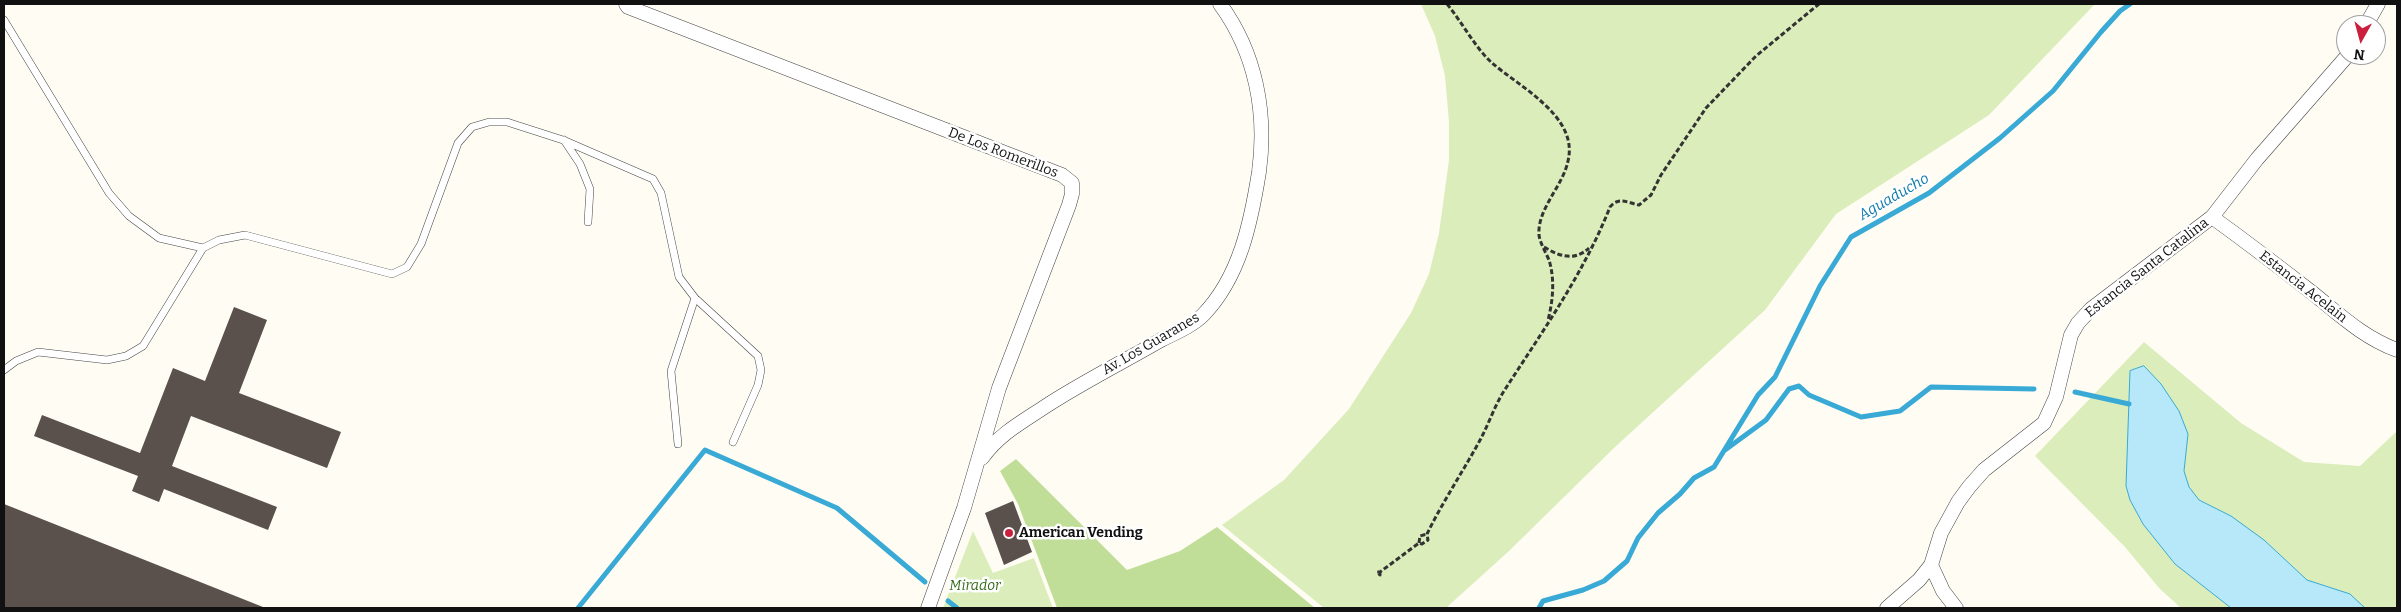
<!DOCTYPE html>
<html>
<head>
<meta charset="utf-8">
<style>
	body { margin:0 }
	#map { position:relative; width:2401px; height:612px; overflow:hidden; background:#fffcf4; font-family:Bitter,serif }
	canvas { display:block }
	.frame { position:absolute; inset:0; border:5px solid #111; pointer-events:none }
	.north { position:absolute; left:2336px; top:15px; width:50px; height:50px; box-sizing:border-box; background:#fff; border:1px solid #a0a0a0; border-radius:50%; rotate:187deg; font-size:14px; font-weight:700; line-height:20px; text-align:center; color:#111 }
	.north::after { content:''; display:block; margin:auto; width:18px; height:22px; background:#ca203d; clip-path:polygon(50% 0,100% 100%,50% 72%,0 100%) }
</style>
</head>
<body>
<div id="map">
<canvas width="2401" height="612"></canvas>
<div class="frame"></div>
<div class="north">N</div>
</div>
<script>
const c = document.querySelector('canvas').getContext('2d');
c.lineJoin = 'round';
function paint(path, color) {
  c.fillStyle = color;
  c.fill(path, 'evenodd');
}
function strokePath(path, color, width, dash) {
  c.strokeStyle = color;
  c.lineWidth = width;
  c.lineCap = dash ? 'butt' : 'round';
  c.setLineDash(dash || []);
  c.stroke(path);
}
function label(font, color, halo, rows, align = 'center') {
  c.font = font + ' Bitter,serif';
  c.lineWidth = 5;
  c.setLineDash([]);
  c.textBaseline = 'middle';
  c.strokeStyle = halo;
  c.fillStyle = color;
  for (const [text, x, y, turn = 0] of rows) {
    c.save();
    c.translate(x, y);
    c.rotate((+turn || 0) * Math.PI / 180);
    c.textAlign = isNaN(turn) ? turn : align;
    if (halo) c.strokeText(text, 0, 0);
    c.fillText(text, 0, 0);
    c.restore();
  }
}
const green = new Path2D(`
	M1421,4H2095L1989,115L1836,214L1765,310L1615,447L1509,551L1446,608H1324L1222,525L1284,480L1349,409L1411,313L1429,274L1439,233L1449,160V122L1445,76L1435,36Z
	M2144,342L2241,423L2304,462L2360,466L2397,431V608H2181L2160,589L2125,547L2035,456Z
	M973,531L993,573L1034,558L1053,608H943Z`);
const forest = new Path2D(`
	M1016,459L1127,570L1180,551L1217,527L1315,608H1057L1018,504L1000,471Z`);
const water = new Path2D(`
	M2144,366L2161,384L2179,411L2188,434L2184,471L2189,487L2199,500L2231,516L2264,540L2307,580L2350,594L2365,608H2231L2175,564L2143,524L2130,500L2126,486L2130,371Z`);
const stream = new Path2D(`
	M2075,392L2129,404
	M1725,450L1766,420L1789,389L1799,386L1809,395L1861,417L1900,411L1931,387L2034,389
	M948,601L957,608
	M578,608L705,450L837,508L925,582
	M1539,608L1543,601L1583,590L1604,581L1627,561L1638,538L1658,513L1680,494L1694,478L1714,467L1758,395L1775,377L1820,286L1851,237L1929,193L2000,138L2053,91L2101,32L2120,11L2130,4`);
const building = new Path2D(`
	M234,307L267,320L239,393L341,432L327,468L191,416L172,466L277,507L268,530L164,489L159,502L132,491L138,476L34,436L42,415L140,453L173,368L205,381Z
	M1013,501L1032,552L1004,565L985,513Z
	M4,504L263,607V608H4Z`);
const path = new Path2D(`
	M1447,4C1462,22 1474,46 1491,62C1519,87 1579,116 1568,161C1563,186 1537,209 1539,235C1540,243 1546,253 1549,260C1555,279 1553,301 1548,320
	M1544,247C1559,256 1574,262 1589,248
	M1419,543L1420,536L1427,534
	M1380,572V575L1377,572H1380L1419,543L1422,544L1428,540L1427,534C1442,503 1462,473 1479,442C1488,426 1494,407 1504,391C1542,332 1584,273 1610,207C1619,196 1628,203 1639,205L1651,195L1661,175L1706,108L1756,56L1819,4`);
const lane = new Path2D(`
	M4,20L109,193L129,216L159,238L203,248L219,240L245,235L392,274L407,267L421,244L458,143L472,127L489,122H507L563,140L653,179L661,193L679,277L695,298L758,356L761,370L758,385L733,442
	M564,140L580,164L590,189L588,222
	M4,370L16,361L38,352L107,360L126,356L143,346L203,248
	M678,444L671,371L695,298`);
const street = new Path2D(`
	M626,4L628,7L1062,175L1072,183V194L1069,205L999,388L964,508L928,608
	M2366,25L2378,4
	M2212,217C2245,241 2278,266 2310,291C2338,313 2362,337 2397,350
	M982,458C999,434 1022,422 1046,406C1083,382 1123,362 1161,340C1175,333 1192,326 1203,315C1240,277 1251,222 1259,172C1267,113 1256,53 1220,4
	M1931,565L1943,591L1956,608
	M1887,608L1919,580L1931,565L1941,533L1958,502L1969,487L1984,470L2044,423L2056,397L2071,335L2078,323L2091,309L2212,217L2257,159L2348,55`);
const markers = [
	[1009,533,5,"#ca203d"]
];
const streetNames = [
	["De Los Romerillos",1003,153,21],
	["Estancia Santa Catalina",2147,268,-38],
	["Estancia Acelain",2303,287,38],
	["Av. Los Guaranes",1151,344,-30]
];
const poiNames = [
	["American Vending",1019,533]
];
const parkNames = [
	["Mirador",975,586]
];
const waterNames = [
	["Aguaducho",1894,197,-30]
];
paint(green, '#dbedbb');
paint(forest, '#c1de99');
paint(water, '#b6e8f9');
strokePath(water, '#39aad5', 1);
strokePath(stream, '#39aad5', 5);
paint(building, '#5a504c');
strokePath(lane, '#444', 8);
strokePath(street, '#444', 15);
strokePath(path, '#333', 3, [5, 2.5]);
strokePath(lane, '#fff', 7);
strokePath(street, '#fff', 14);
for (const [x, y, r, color] of markers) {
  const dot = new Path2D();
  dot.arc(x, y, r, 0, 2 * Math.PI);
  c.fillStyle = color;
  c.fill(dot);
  strokePath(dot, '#fff', 2);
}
label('14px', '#111', '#fff', streetNames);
label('bold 14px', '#111', '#fff', poiNames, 'left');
label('italic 14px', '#376d1c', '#fff', parkNames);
label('italic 15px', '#117bab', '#fff', waterNames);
</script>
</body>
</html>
